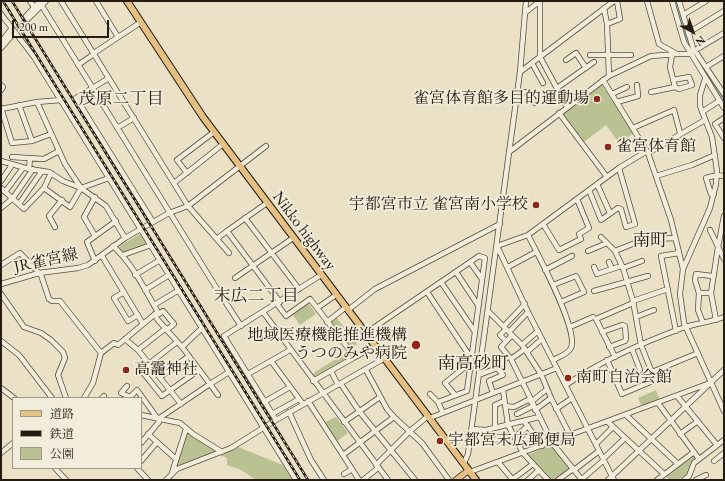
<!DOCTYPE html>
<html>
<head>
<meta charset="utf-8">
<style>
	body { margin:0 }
	#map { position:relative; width:725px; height:481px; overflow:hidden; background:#ebe1c6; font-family:"EB Garamond","Noto Serif JP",serif }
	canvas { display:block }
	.frame { position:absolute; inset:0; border:2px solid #251b12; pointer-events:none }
	.legend { position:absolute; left:12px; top:397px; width:130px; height:72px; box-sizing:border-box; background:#f2ecda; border:1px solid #a0988a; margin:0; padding:5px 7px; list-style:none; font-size:12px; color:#251b12 }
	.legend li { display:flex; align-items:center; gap:8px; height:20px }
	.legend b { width:20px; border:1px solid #a0988a }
	.north { position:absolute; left:673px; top:12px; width:40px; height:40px; -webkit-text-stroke:3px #f2ecda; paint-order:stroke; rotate:140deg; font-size:11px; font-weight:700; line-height:16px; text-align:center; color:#251b12 }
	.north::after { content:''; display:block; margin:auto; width:14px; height:18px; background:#251b12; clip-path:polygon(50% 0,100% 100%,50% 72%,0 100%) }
	.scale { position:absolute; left:12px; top:20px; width:97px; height:18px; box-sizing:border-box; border:2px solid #251b12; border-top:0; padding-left:5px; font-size:12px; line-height:14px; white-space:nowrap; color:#251b12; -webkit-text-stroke:3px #f2ecda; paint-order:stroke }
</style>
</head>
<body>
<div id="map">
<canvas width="725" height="481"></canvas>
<div class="frame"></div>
<ul class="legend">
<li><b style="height:5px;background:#e6c083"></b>道路</li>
<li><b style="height:5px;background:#251b12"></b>鉄道</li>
<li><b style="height:11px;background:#bac293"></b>公園</li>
</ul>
<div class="north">N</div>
<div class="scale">200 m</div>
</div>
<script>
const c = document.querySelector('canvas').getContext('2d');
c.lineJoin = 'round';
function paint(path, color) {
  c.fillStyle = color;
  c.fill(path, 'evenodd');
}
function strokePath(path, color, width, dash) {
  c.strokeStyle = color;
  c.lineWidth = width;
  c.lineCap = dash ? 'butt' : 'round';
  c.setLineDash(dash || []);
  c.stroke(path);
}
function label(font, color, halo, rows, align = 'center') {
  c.font = font + ' "EB Garamond","Noto Serif JP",serif';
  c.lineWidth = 3.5;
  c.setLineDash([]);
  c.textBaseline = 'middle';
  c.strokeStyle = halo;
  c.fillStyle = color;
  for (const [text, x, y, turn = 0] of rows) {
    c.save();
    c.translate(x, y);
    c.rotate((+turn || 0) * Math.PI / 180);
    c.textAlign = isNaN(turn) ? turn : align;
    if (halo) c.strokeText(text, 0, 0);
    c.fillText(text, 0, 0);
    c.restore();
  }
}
const green = new Path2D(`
	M602,85L634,133L619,143L606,125L584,142L563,114Z
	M140,234L147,245L124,254L119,248L121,245Z
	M308,303L316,314L300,325L292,314Z
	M336,317L357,344L351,350L329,323Z
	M348,351L351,357L315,378L312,374Z
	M656,390L660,400L642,407L638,398Z
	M336,417L348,433L336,442L323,423Z
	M186,431L219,451L175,468Z
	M551,445L571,468L556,480H550L527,455Z
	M238,447L283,465L293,480H256L241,470L227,465V458L220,455Z
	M694,454L698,458C688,472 688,480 669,480L666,476Z`);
const river = new Path2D(`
	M675,1L691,52
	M706,75L724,102`);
const minorTunnel = new Path2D(`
	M12,33L29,15`);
const minor = new Path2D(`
	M30,1L34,7
	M40,1L26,16L28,19L46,1
	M61,1L188,206L229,253
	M96,1L118,37
	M540,1V57L567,107
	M647,1L659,44L677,54H689L724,33
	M672,1L684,42L724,108
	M679,1L693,48L724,94
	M42,6L217,289L241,326
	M604,8L607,24L609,76
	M526,12L540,1
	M1,14L34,57L296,480
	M683,15L706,1
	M607,24L620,19L617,1
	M688,33L724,11
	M1,42L12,28
	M1,48L15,32
	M94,53L141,22
	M590,55H631
	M566,60L576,53L586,68
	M532,63L543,83
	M78,65L94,54
	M706,67L724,56
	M520,72L614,1
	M109,78L76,98L153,222
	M603,80L648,153L671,220L683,269L680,294L684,323L724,411
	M673,80L689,77L692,85L679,89L675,87
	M1,85L3,87L1,90
	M557,88L594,62
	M517,92H526L535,103
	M651,92L675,87L670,67L672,55
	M612,94L627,87
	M37,102L61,100
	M617,102L638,96L637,85
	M19,105L32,141
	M1,108L12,143L32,141L51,134
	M1,109L37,102L65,164L81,188
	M702,112L719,101
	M559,113L607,177
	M724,118L715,124L724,138
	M117,128L134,118
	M633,128L674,110L680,133
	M509,152L609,76L651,56L677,54
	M648,153L705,120
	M12,157L44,159L59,151
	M1,161L29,169L49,172L63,181L81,188L106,206L125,238
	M29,169L30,158
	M51,173L44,188L70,207L81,188L109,178
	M187,173L177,160L214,132
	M656,176L692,165L715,155
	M1,181L12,165
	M174,183L223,144
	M597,184L610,213
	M1,188L24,209L44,188
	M589,190L601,220L618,208L621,209L626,227L635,224L619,168
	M5,192L23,168
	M714,194H711L706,178L717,175L724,176
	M19,204L42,171
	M1,208L13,198L33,169
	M245,218L299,289
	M543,224L559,250L581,239L579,234L589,228L577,199
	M55,227L49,216L62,200
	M710,230L724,259
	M227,231L267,203
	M528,235C538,255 579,330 571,348C568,354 559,357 553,360
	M95,236L84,217L95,197
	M601,237L615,251L623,268L633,301L641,345L655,380L622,394L607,360
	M218,238L227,231L280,302
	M656,239L674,238
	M113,246C133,264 145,290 159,314H155L157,319L182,347L210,384L158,419L159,422L141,443
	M497,246L528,312L614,480
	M497,246L528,235L619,168L647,151
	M718,247L724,216
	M588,251L607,243
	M615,251L640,241
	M123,255L151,245
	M102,256L143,324
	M95,261L87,242L116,221
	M470,262L482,279
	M609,262L612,269
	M1,265L20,253L41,275L49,299L52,301H60L101,353
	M508,267L536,252
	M594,267L597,274L621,266
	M623,268L642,261
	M683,269L710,208L716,184L717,171L712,137L700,106V95L705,79
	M545,270L572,256
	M456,272L478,305
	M135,275L160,260
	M235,278L293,238
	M441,282L475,332
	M1,284L39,273L78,268L88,265L125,238L169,213L188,206L266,146
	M553,285L576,276L584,292L561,302
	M145,290L169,275
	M594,291L648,276
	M124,292L114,298L128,321L138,315
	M427,292L471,358
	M699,293L698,310L703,323
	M711,293H699L695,280L696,274L712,276
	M1,294L24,327L41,333L51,340L63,352L65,358L58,375L66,398
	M633,301L668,289
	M277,304L286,316L310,299L355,357L313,381
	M154,305L179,290
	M317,308L336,295
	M348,310L375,289L500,224
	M488,311L522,345L541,374L551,398L535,410
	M263,312L388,480
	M159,314L163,311L174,324L167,330
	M636,317L654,310
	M716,320L711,293L718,247
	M327,322L346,307
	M504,326L525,304
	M570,327L593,317
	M676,331L661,256L679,253
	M509,332L528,312
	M602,332L622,325L625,326L626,339L625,341L609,347
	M366,333L479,256L485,258L467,391L438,402L443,413
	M512,335L501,347L511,359L553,444L582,480
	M125,339L138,350L181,404
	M1,341L19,355L52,398
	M506,341L500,335L506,329
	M177,342L141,370L162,396L199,370
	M522,345L538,331
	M182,347L202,328
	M632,349L640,370
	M138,350L166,328
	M527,352L542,339
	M355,357L375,346
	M615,357L596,319L633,303
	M511,359L525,349
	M271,361L303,404
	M366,370L387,409L394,417L422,443L449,480
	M331,371L338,385
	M652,372L698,353
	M248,374L290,350
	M479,375L497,368L508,356
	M160,377L189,356
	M655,380L667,375
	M341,384L359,411L415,480
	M566,385C602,360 644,342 685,327C698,323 711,322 724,317
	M127,386L121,393L130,397
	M1,388L14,398
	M503,390L508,425L523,453L548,480
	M493,393L489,381L503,375L497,368
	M430,394L438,402
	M218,395L210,384L229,372
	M455,395L445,383L470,363
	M677,396L717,445
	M84,398L93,383L101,353L114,343L118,345L155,314
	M102,398L104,396
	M129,398L137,390L158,419
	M551,398L570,435
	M308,401L359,480
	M264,402L290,387
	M531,402L547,389
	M658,403L699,459
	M505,406L514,407L530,399
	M556,409L572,398
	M289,412L311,460L324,480
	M272,414L299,399
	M517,414L533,406
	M141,415L180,423L193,434L222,452
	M626,415L678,464
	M430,418L557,368
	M276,420L224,336L321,275
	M524,421L542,446
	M344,422L380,397
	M608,422L664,474
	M495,428V405L504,401
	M472,429L486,430L539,417
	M489,429L491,441L513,434
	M148,434L176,459
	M680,434L698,421
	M515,437L528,426
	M596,444L613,427
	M519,445L533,433
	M1,453L13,443
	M343,455L394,417
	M603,459L625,438
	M141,461L157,442
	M714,461L724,453
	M498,462L513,480
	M464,463L468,454L520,72L526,1
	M376,465L410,431L428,416
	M55,468L66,480
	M137,468L148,480
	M574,470L599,451
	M470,472L710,383
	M172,473L186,429
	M344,474L352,469
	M513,479L533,464
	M582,479L604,460
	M166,480L177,469L231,448L276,420L385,358
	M363,480L378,468
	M528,480L539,470
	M558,480L573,469
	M608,480L724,370
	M657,480L694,452
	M684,480L689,476L694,463L724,440
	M696,480L706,475`);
const major = new Path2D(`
	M456,480L469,470`);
const highway = new Path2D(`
	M127,1L203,117L476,480`);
const rail = new Path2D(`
	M3,1L300,480
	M12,1L308,480`);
const markers = [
	[597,99,4,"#8f2418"],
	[608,147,4,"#8f2418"],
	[536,205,4,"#8f2418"],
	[416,345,5,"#8f2418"],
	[126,370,4,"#8f2418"],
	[568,378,4,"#8f2418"],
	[440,441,4,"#8f2418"]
];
const poiNames = [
	["雀宮体育館多目的運動場",589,99,"right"],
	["雀宮体育館",616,147],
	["宇都宮市立 雀宮南小学校",528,205,"right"],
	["地域医療機能推進機構",407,336,"right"],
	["うつのみや病院",407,354,"right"],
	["高靇神社",134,370],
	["南町自治会館",576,378],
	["宇都宮末広郵便局",448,441]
];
const streetNames = [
	["Nikko highway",304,231,53],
	["JR雀宮線",46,261,-12]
];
const neighbourhoodNames = [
	["茂原二丁目",121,99],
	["末広二丁目",256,296]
];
const quarterNames = [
	["南町",650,241],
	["南高砂町",473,364]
];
paint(green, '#bac293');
strokePath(river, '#99beaf', 6);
strokePath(minorTunnel, '#c3b9a2', 4.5, [4.5, 2]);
strokePath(minor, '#564c3f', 6);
strokePath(major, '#251b12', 7);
strokePath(highway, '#251b12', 8);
strokePath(minor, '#f2ecda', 4.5);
strokePath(major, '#e6c083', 5.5);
strokePath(highway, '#e6c083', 6);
strokePath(rail, '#251b12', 2.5);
strokePath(rail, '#f2ecda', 1, [3]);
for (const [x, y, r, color] of markers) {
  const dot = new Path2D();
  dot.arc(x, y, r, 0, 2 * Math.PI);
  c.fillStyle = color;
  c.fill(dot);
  strokePath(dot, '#f2ecda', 1.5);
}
label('16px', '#251b12', '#f2ecda', poiNames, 'left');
label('16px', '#251b12', '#f2ecda', streetNames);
label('17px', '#251b12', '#f2ecda', neighbourhoodNames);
label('18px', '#251b12', '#f2ecda', quarterNames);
</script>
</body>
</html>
